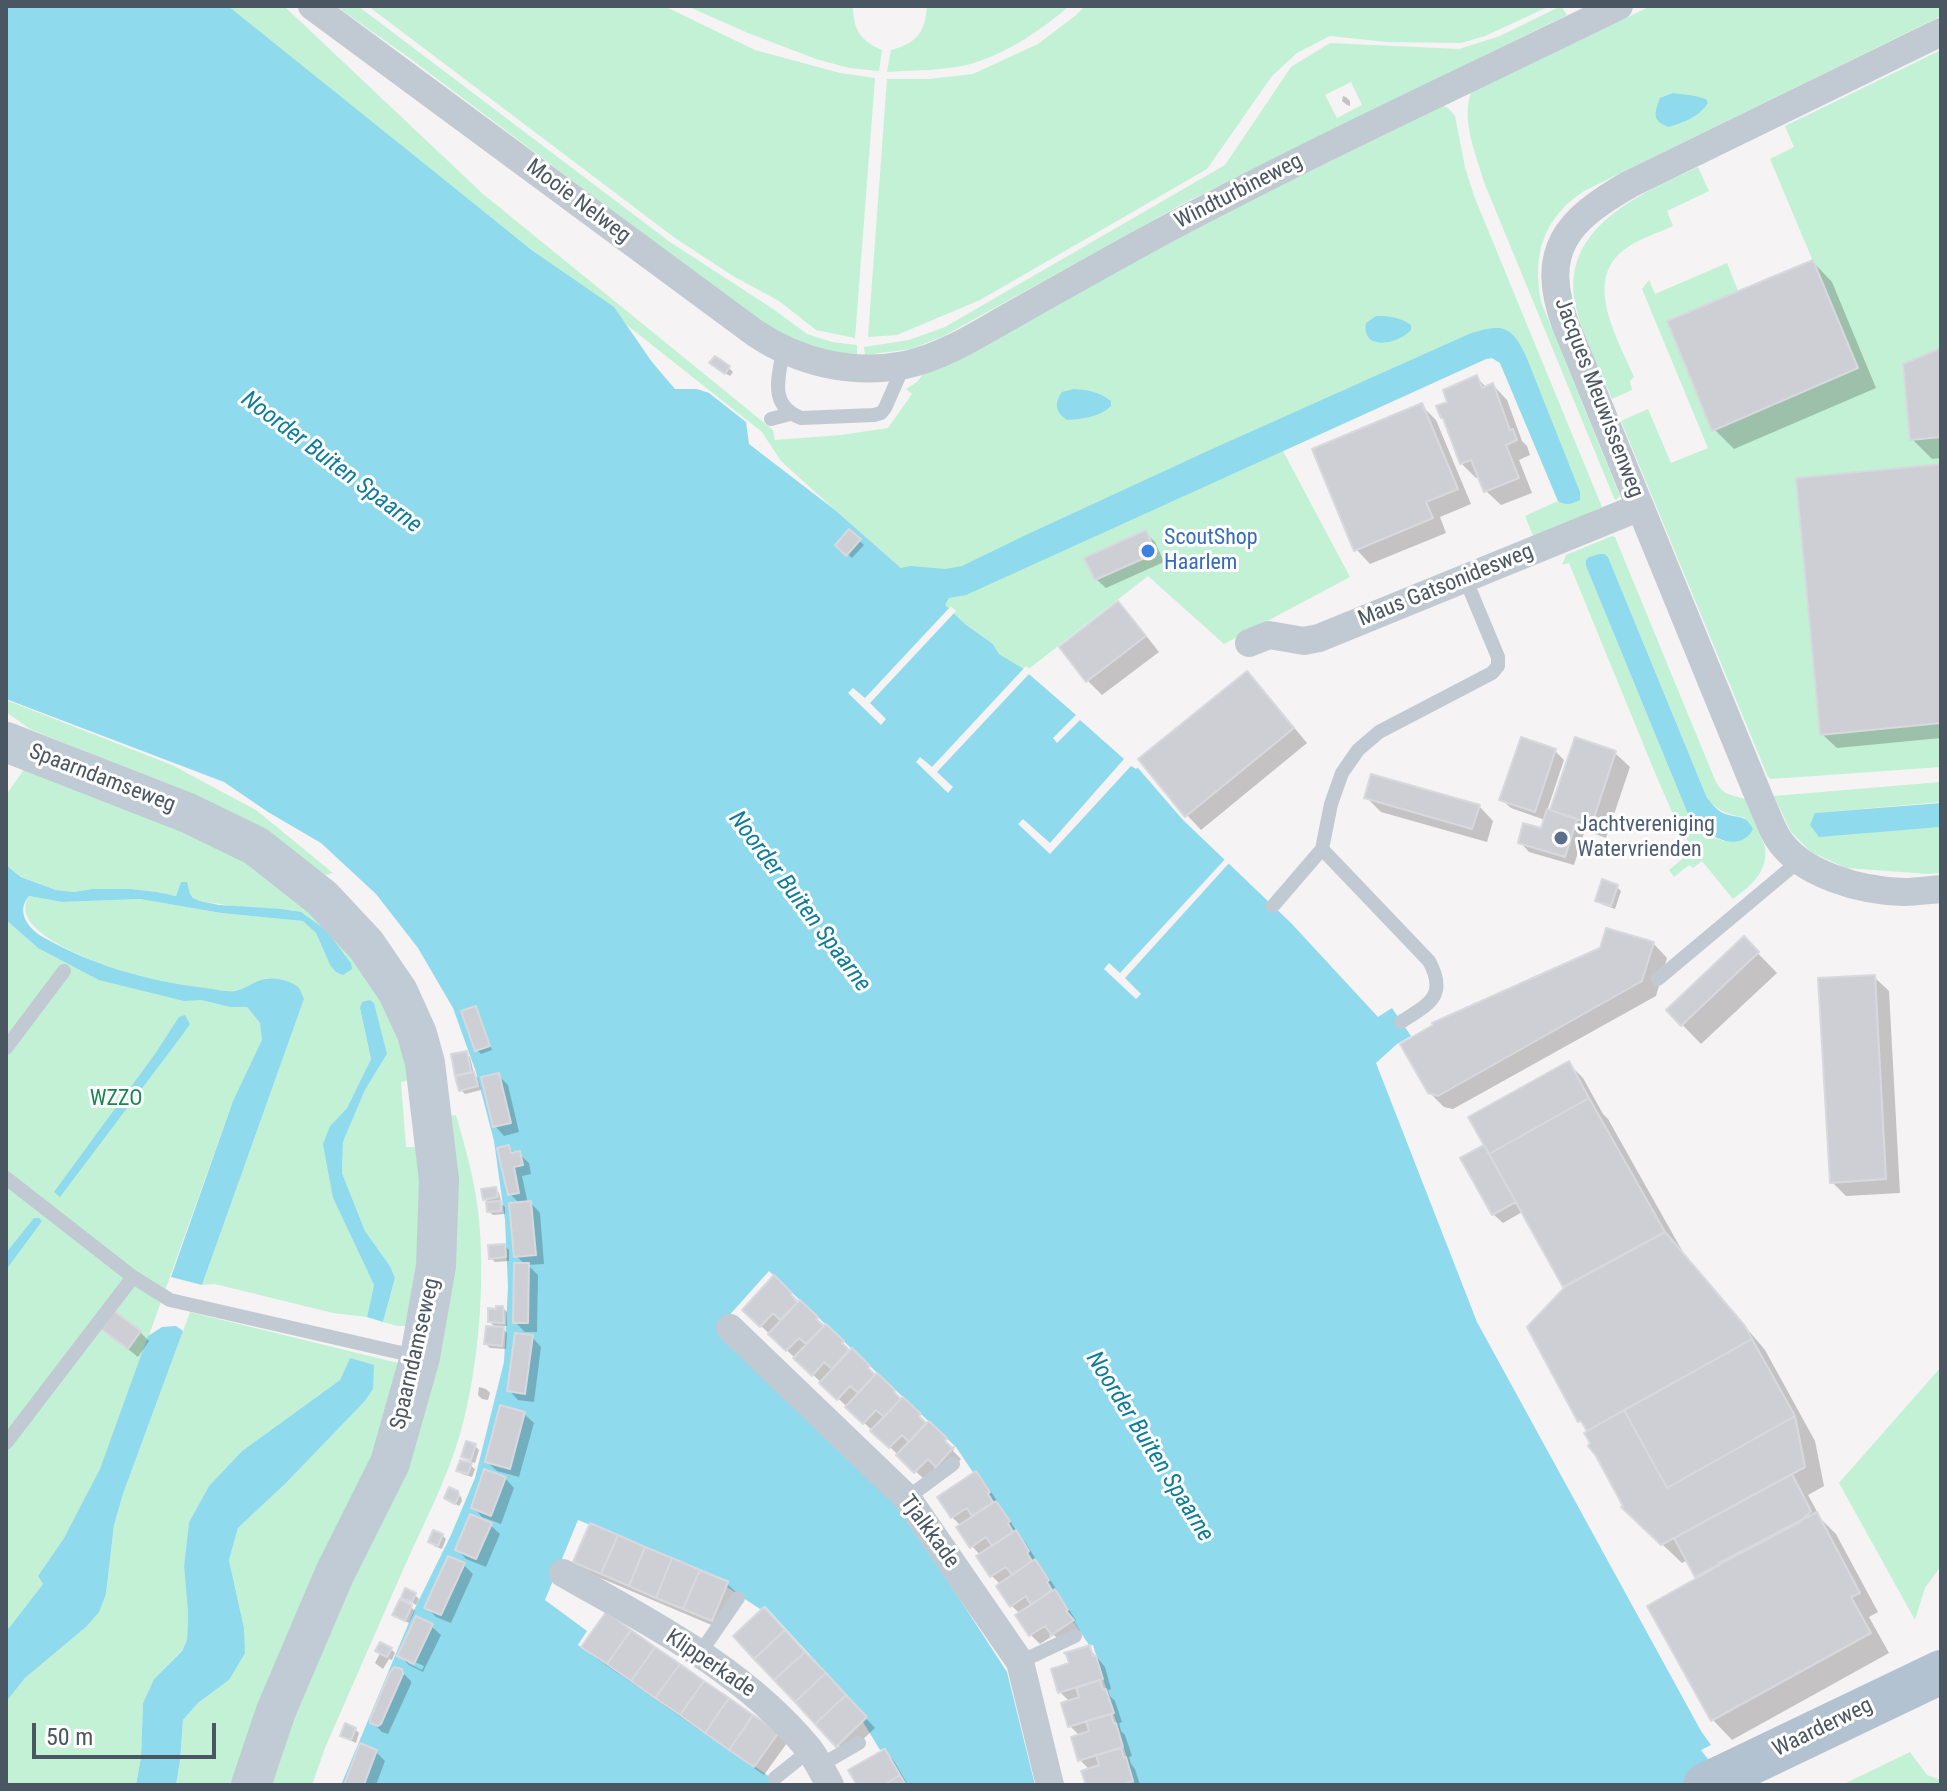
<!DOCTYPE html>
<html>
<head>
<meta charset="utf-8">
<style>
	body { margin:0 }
	#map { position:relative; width:1947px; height:1791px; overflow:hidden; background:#f5f3f3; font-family:"Roboto Condensed",sans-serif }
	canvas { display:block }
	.frame { position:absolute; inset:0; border:8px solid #4a5661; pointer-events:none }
	.scale { position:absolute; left:32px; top:1723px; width:184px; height:36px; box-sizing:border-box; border:4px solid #4a5661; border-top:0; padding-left:10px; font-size:24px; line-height:28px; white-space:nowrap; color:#4a5661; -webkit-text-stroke:6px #fff; paint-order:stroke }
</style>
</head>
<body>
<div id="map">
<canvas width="1947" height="1791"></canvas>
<div class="frame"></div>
<div class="scale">50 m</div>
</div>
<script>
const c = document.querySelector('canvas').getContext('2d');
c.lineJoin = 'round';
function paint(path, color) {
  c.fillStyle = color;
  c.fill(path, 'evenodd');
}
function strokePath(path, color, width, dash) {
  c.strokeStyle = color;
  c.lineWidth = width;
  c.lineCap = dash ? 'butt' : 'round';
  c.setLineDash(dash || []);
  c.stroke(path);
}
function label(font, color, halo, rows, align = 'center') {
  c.font = font + ' "Roboto Condensed",sans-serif';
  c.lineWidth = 6;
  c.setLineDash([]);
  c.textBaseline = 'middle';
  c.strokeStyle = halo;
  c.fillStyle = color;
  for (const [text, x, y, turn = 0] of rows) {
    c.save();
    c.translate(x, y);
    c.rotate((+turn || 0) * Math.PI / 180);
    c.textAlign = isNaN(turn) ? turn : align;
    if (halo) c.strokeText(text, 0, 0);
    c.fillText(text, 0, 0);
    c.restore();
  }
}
const green = new Path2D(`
	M224,6H284L483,194L773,430L775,440L841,435L888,428L912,394L906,389L917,382L924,373L1257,197L1443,106L1448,108L1455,116L1465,167L1474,196L1602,507L1534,538L1525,516L1558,501L1500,363L1492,358L1486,359L1283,451L1350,577L1224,644L1148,576L1026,671L999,654L993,644L965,624L835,510L781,461L762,432Z
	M336,6H358L670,242L773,309L807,334L832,342L857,345V354L812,350L780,335L730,299L408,57Z
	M368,6H664L755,50L840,73L875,78L855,338L816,330L779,301L733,276L675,238Z
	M687,6H853C853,30 861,41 882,50L879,71L849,68L816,59L748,33Z
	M927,6H1069C1043,29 1013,49 980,61C953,71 916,70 887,72L891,50C917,43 925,33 927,6Z
	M1085,6H1550L1485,36L1461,43L1387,42L1330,36L1297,53L1272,76L1207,169L980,300L897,335L868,337L887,79H929L973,74L1038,44L1075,16Z
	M1561,6L1567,15L1186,202L944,336L911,349L865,355L864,347L909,340L945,327L1225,165L1291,67L1330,43L1459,49L1500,36ZM1351,82L1362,105L1337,118L1325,95Z
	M1651,6H1941V16L1584,191C1543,218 1532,255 1541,302L1620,496L1616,500L1614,498L1484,182C1476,154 1461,121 1471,92Z
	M1941,50V767L1771,779L1768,777L1621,421L1648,409L1671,463L1708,448L1642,289L1649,280L1655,294L1727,263L1738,291L1667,321L1712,430L1858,368L1770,159L1794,147L1785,126Z
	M1698,167L1709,191L1667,211L1673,226C1658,233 1641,238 1628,247C1580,278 1618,338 1634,377L1630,381L1632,390L1612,399C1600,369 1582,338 1576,307C1558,227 1641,194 1698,167Z
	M1612,536L1615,537L1715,780C1723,796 1730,794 1745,799L1765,847C1768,873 1751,885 1733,899L1702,861L1693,868L1689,865L1674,877L1669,870L1694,849L1680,830L1658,780L1569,563L1562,565L1566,555ZM1599,554L1608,557L1707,798C1720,813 1726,813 1745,818L1724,841L1711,837L1690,819L1586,566V561L1589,557Z
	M6,700L172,765L256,810L333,873L321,876L206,801L30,729L6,712Z
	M25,768L140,807L262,865L363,958L414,1079L401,1082L406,1147H423L421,1234L406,1326H398L383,1322L395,1278L390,1266L365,1231L342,1173L343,1142L365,1090L387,1054L360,1008L371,1059L347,1108L330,1126L333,1198L374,1285L367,1317L333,1313L215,1284L202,1285L304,999L266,978C255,983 242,991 231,991C211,990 189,987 169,984C143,979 0,939 29,896L62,902L140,899L221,913L304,921L316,933L330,965L351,963L327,931L292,910L239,907L200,901L193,898L190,894L186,882H181L176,896L157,892L131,889H92L74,892L56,890L22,877L6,865V795Z
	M1941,782V802L1816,813L1820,836L1941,827V873L1929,874L1846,868L1811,852L1791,832L1774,796Z
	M6,920L38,948L201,1000L230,1007H247L260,1023L263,1040L233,1101L101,1469L64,1538L38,1576L43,1584L9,1628L6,1627Z
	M456,1115C465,1146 474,1178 478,1210C486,1277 479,1369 460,1434C447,1479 425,1521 406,1563C379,1625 352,1686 325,1748L312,1785H263L400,1468L445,1117Z
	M190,1312L402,1364L381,1438L234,1785H176L180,1761L183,1720L198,1703L229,1680L244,1628L229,1560L238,1528L286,1483L364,1402L350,1358L340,1380L242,1451L209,1486L189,1522L184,1566L188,1613L187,1640L182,1650L154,1679L143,1703L141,1757L136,1785H6V1702L25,1678L86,1627L106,1594L114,1525L123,1494Z
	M1941,1367V1566L1925,1588L1915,1620L1839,1483Z
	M1910,1752L1927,1775L1941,1780V1785H1842Z`);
const water = new Path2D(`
	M6,6H228L533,251L614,307L652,362L675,389H697L709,393L746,422L749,444L835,510L901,568L911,566L945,569L962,566L1028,534L1212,449L1469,334C1501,324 1511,324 1526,356L1580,492V500C1572,504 1566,506 1558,501L1500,363L1492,358L1486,359L966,595L949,598L945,605L965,624L993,644L999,654L1022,668L1131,760L1183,820L1291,923L1378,1017L1392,1008L1411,1036L1397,1044L1376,1063L1477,1322L1701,1731L1711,1745L1701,1750L1728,1785H1135L1093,1645H1089L956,1447L769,1271L717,1329L898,1504L1007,1672L1035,1785H907L885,1748L880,1750L863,1722L867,1717L765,1606L760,1609L727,1587L729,1581L578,1520L545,1600L587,1631L578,1645L770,1777L773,1785H341L415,1608L451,1535L475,1478L504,1362L508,1287L505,1220L494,1141L476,1072L453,1008L418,948L376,894L321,843L268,812L224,782L6,699Z
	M1673,93L1695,96L1706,99L1708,103C1699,117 1684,122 1669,127C1652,121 1654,114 1660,98Z
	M1376,316C1389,316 1400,317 1411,325V330C1399,344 1361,352 1366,323Z
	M1074,389C1088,390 1100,392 1111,401V406C1100,417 1082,419 1067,420C1055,412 1054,403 1062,392Z
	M1599,554H1604L1608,557L1707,798C1712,803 1716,810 1723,813C1736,819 1745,813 1753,829C1739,856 1705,834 1690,819L1586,566V560L1589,557Z
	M1941,803V827L1819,837L1810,825L1815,813Z
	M6,865L21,877L56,890L74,892L92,889H131L157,892L176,896L181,882H187L190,894L193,898L200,901L219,905L282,909L301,912L327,931L351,963L352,969L343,975L336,972L330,965L316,933L303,921L221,913L140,899L62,902L29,896C16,911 27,927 41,936C92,965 146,981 205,988C214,989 226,992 235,991C245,989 254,982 264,979C274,977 291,980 299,988C301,991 302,995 304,999L202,1285L171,1277L233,1101L262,1040L260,1023L247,1007H230L201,1000L184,1001L99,980L38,948L6,920Z
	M370,1000L374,1003L387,1054L365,1090L343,1142L342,1173L365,1231L390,1266L395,1278L383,1322L367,1317L374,1285L333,1198L323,1144L330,1126L347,1108L371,1059L360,1008L362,1002Z
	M185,1015L190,1024L183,1034L60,1197L54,1192L155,1054L179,1017Z
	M34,1218H39L42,1221L6,1270V1253Z
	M176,1326L183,1331L123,1494L114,1525L106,1594L99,1612L86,1627L25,1678L6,1702V1627L9,1628L43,1584L38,1576L64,1538L100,1469L148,1336L162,1327Z
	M350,1358L374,1365L373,1389L364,1402L286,1483L238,1528L229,1560L244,1628L245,1653L229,1680L198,1703L183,1720L180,1761L176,1785H136L141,1757L143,1703L154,1679L182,1651L187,1640L188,1613L184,1566L189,1522L209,1486L242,1451L340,1380Z`);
const pier = new Path2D(`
	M951,606L956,611L870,703L886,719L881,725L848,693L853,688L865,698Z
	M1026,666L1139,766L1136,769L1131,766L1050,854L1018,824L1023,819L1050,843L1124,759L1080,720L1057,743L1053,738L1076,715L1029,674L937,772L953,787L948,793L916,762L920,757L932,767Z
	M1227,857L1231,861L1125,978L1141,994L1136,999L1104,969L1109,963L1120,973Z`);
const shadow = new Path2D(`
	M1343,96L1346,97L1350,101V106L1347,105L1342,101Z
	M1813,262L1832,282L1876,388L1734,449L1714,429Z
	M1941,350V458L1932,459L1912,439Z
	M716,367L729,368L733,372L730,376Z
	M1477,378L1487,388L1493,385L1507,400L1522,441L1527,446L1530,455L1519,460L1532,493L1501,505L1486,491L1480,476L1476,478L1461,463L1446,421L1442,417L1450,403Z
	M1422,406L1436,420L1471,504L1440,517L1446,533L1370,564L1356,549Z
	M1941,466V738L1837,748L1822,734Z
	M850,532L864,545L852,558L838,545Z
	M1146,533L1155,542L1164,562L1106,588L1096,579Z
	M1118,604L1132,618L1159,652L1102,695L1088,681Z
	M1247,673L1261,688L1307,743L1201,830L1187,815Z
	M1555,751L1564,760L1547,811L1557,814L1615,753L1630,767L1606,838L1585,830L1574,865L1529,852L1520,842L1542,830L1545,820L1511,808L1501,799Z
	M1367,798L1479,806L1493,821L1487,842L1381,812Z
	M1617,887L1621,891L1615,909L1601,904L1597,900Z
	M1744,939L1777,973L1701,1044L1668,1010Z
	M1653,943L1667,958L1656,996L1453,1109L1444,1107L1429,1092Z
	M1874,977L1889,991L1900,1193L1846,1196L1832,1182Z
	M475,1009L479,1013L492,1050L481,1054L477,1050Z
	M466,1053L470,1057L474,1074L478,1078L481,1090L465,1094L461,1090L453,1055Z
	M1568,1063L1583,1078L1603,1114L1608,1119L1684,1254L1765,1350L1815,1441L1824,1486L1808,1495L1821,1519L1836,1534L1878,1612L1869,1617L1889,1653L1732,1740L1713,1720L1650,1606L1700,1579L1688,1560L1682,1563L1644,1527L1626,1506L1590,1432L1580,1421L1566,1288L1524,1211L1503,1223L1493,1214L1484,1147Z
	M498,1075L508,1085L519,1132L504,1136L495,1126Z
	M509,1148L515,1154H519L529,1163L531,1174L522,1176L528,1204L531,1203L540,1213L544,1264L528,1265L538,1275L537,1332H525L515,1322L526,1265L516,1256L520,1204L510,1194Z
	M495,1189L499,1193L501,1201L499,1202L505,1207V1214L493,1215L488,1211V1202L485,1199Z
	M505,1246L509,1250V1261L495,1262L491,1258Z
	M774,1278L954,1449L953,1451L961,1459L946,1475L925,1480L744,1310Z
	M503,1308L507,1312V1326H500L507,1333L506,1349L490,1348L486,1344L497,1329L490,1322Z
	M103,1329L140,1332L149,1341L138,1357Z
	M532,1337L541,1347L534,1402L518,1400L509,1390Z
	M479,1387L486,1389L490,1393L488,1400L482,1399L478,1395Z
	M524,1414L534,1423L519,1477L497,1471L487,1462Z
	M475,1446L479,1450L475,1463L467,1460L463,1456Z
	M470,1465L475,1469L472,1477L462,1474L458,1470Z
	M976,1474L985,1483L998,1502L996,1504L1005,1513L1017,1532L1016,1533L1025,1542L1037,1561L1035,1562L1044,1571L1057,1590L1055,1592L1063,1601L1076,1620L1074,1621L1080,1631L1062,1643L1054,1635L1040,1644L1031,1635L1020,1614L1011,1605L1001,1585L992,1576L981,1556L972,1546L961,1526L952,1517Z
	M505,1478L514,1488L501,1524L482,1517L473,1507Z
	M457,1493L461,1497L462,1501L459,1506L446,1498Z
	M490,1525L500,1534L486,1567L466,1559L457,1549Z
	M591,1526L727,1584L737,1593L721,1629L584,1571L575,1562Z
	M442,1535L446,1539L442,1549L434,1546L430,1542Z
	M464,1565L473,1574L451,1623L436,1617L426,1607Z
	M415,1595L419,1599L416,1605L403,1597Z
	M411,1607L415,1611L409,1623L399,1619L395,1615Z
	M773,1619L875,1728L847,1754L736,1636Z
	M431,1626L441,1635L423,1672L409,1665L400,1656ZM408,1659L424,1666L422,1670L408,1663Z
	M584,1647L777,1734L787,1743L764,1775L593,1656Z
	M1089,1648L1105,1667L1111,1689L1108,1690L1110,1696L1115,1701L1122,1722L1119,1723L1121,1731L1125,1735L1132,1756L1129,1757L1131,1764L1135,1769L1140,1785H1088L1090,1770L1080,1760V1736L1070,1726V1702L1060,1692L1071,1665Z
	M391,1649L395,1653L392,1660L389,1659L383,1669L375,1663L380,1653L377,1651Z
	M401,1671L411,1681V1684L388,1734L382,1732L372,1722Z
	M355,1729L359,1733L356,1743L347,1739L343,1735Z
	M885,1751L894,1761L908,1785H859Z
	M376,1752L385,1761L376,1785H346Z`);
const building = new Path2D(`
	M1813,260L1858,368L1712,431L1667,321Z
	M1941,348V437L1910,440L1903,364Z
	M715,356L730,366L725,374L709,363Z
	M1477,375L1482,388L1493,383L1510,430L1513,429L1517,440L1506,445L1519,478L1484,492L1471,460L1460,464L1443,418H1441L1436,406L1447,402L1443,390Z
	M1422,403L1458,489L1426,502L1433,518L1354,551L1312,449Z
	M1941,464V723L1820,735L1796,478Z
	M849,529L861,539L846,556L835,545Z
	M1146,530L1156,553L1095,580L1084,558Z
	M1118,601L1146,636L1086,682L1059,647Z
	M1247,671L1294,728L1185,817L1138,759Z
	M1521,737L1556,749L1535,812L1499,800Z
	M1575,737L1616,751L1592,824L1550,810Z
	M1371,774L1480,805L1472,829L1364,798Z
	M1547,809L1577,819L1565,857L1518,843L1523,823L1541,828Z
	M1602,879L1618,885L1611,906L1595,901Z
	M1606,928L1654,942L1642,981L1438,1096L1428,1093L1400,1044L1433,1025L1432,1023L1600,948Z
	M1744,936L1759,952L1681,1026L1666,1010Z
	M1875,975L1886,1179L1830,1183L1818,978Z
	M476,1006L490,1046L475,1051L461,1011Z
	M467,1051L471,1072L455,1076L451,1054Z
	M1569,1061L1589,1098L1489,1154L1468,1117Z
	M474,1072L478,1086L459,1091L455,1076Z
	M499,1073L511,1123L493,1127L481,1077Z
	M1589,1098L1665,1232L1563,1287L1489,1154Z
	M509,1145L511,1153L520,1151L523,1165L514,1167L519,1193L508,1195L497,1148Z
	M1484,1145L1516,1202L1492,1215L1460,1158Z
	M496,1187L498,1197L483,1200L481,1189Z
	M501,1201V1211L487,1212L486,1202Z
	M531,1201L536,1255L514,1257L509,1203Z
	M1665,1232L1745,1326L1752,1339L1587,1431L1581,1421L1578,1422L1527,1327L1566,1286Z
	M505,1244L506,1257L489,1259L488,1245Z
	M514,1263H529L528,1323H513Z
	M774,1275L792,1293L791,1295L798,1302L780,1320L773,1313L760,1327L742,1310Z
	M800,1300L818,1317L816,1319L824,1326L806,1344L799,1338L786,1351L768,1334Z
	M496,1306H503L504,1323L488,1322V1308L496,1309Z
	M114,1311L141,1331L128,1349L101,1329Z
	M826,1324L844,1341L842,1343L849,1350L832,1369L824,1362L812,1376L793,1358Z
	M486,1326L504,1327L502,1346L484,1344Z
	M515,1333L533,1335L525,1394L507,1391Z
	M1752,1339L1795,1416L1667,1488L1624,1410Z
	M852,1348L870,1366L868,1368L875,1375L858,1393L850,1386L837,1400L819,1383Z
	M877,1373L895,1390L894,1392L901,1399L884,1417L876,1410L863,1424L845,1407Z
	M903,1397L921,1414L919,1416L926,1423L909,1442L902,1435L889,1448L870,1431Z
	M500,1405L525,1412L510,1469L485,1462Z
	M1624,1410L1667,1488L1795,1416L1805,1467L1661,1545L1621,1507L1623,1506L1596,1456L1588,1446L1590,1443L1584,1433Z
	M929,1421L947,1438L945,1441L952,1448L954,1447L935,1468V1466L928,1459L914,1473L896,1455Z
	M466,1441L476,1444L471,1460L461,1457Z
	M460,1460L472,1463L468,1474L456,1471Z
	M484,1469L506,1477L491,1516L471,1508Z
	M976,1471L990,1492L988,1494L993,1502L972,1516L967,1508L951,1518L937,1497Z
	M1792,1474L1811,1511L1800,1522L1695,1577L1674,1538Z
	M449,1487L458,1491L459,1496L455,1504L444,1498Z
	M996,1501L1010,1521L1008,1523L1013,1532L992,1546L986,1537L970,1548L956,1527Z
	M1817,1512L1860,1593L1851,1597L1871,1633L1711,1721L1647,1606L1720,1565L1719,1563Z
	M470,1514L492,1523L476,1559L455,1550Z
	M590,1523L618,1535L601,1574L573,1562Z
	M433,1530L443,1534L438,1546L428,1542Z
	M1016,1530L1029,1551L1027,1553L1032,1561L1012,1575L1006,1567L990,1577L976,1556Z
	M618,1535L645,1547L629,1586L601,1574Z
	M645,1547L672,1558L656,1598L629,1586Z
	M448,1556L465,1563L441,1615L424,1608Z
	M672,1558L700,1570L683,1609L656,1598Z
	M1035,1559L1049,1580L1047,1582L1052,1590L1031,1605L1026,1596L1010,1607L996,1586Z
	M700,1570L728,1582L712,1621L683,1609Z
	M405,1588L416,1593L412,1602L401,1598Z
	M1055,1589L1068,1610L1066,1611L1074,1620L1050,1636L1051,1634L1045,1626L1029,1636L1015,1615Z
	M400,1599L412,1605L405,1621L392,1615Z
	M764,1607L785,1630L754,1659L733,1636Z
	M606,1612L631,1630L607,1664L581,1647Z
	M416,1616L433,1624L414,1664L397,1656Z
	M631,1630L655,1647L631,1681L607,1664Z
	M785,1630L805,1652L774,1680L754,1659Z
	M380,1642L392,1648L387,1657L375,1651Z
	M1091,1645L1090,1647L1093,1656H1096L1103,1679L1058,1693L1051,1669L1069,1663L1066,1654L1064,1653Z
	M655,1647L680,1664L655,1698L631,1681Z
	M805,1652L826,1673L795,1702L774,1680Z
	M680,1664L704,1681L680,1715L655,1698Z
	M394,1667L402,1669L403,1674L381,1724L378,1726L370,1723V1719L389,1674Z
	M826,1673L846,1695L815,1724L795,1702Z
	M1100,1680L1103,1690L1106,1689L1114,1713L1068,1727L1061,1703L1079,1697L1076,1688Z
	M704,1681L729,1698L705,1733L680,1715Z
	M846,1695L867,1717L836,1747L815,1724Z
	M729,1698L753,1715L729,1750L705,1733Z
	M1111,1714L1114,1724L1116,1723L1123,1747L1078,1761L1071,1737L1089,1731L1086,1721Z
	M753,1715L779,1732L754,1767L729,1750Z
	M345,1723L356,1728L351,1740L340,1736Z
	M360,1743L377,1750L364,1785H344Z
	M1121,1748L1124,1758L1126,1757L1133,1781L1121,1785H1086L1081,1771L1099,1765L1096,1755Z
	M885,1749L900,1775L884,1785H857L848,1770Z
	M900,1775L906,1785H884Z`);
const lane = new Path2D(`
	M783,350C779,377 768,405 801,418L874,415L881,413L885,408L904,365
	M771,419L790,414
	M1322,849L1331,804L1342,773L1358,750L1379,732L1492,673L1498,666V657L1465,578
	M1273,906L1322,849L1429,961C1448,996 1429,1004 1401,1022
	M1658,979L1799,861
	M6,1048L64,971
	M6,1178L133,1277L170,1300L419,1357
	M6,1443L133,1277
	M907,1498L953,1464
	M700,1653L738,1598
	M1020,1662L1075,1636
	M819,1766L859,1743
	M775,1778L810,1750`);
const street = new Path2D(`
	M312,6L755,333C800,363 852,375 905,365C944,357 980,333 1014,314C1060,288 1106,262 1152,237C1305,155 1463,82 1619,6
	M1941,32L1630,184C1567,220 1538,250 1566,326L1759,797C1765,810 1770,825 1777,837C1800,875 1862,891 1904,892C1916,892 1929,890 1941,889
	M1249,643L1269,635L1304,641L1319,638L1640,507
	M730,1328L907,1498L1020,1662L1050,1785
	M563,1573C650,1623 743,1669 808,1748C817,1759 823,1773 830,1785`);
const secondary = new Path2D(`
	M6,742L188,813L256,846L322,898L366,945L398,992L417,1034L425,1063L439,1180L436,1266L420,1357L390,1463L334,1575L276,1711L251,1785`);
const primary = new Path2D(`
	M1705,1785L1941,1672`);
const markers = [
	[1148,551,8,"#3f7fe0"],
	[1561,838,8,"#5c6f8a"]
];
const streetNames = [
	["Windturbineweg",1239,192,-27],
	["Mooie Nelweg",578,202,37],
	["Jacques Meuwissenweg",1598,398,69],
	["Maus Gatsonidesweg",1446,586,-22],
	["Spaarndamseweg",102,779,21],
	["Spaarndamseweg",416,1354,-77],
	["Tjalkkade",929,1532,54],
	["Klipperkade",710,1664,34],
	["Waarderweg",1823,1728,-26]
];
const shopNames = [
	["ScoutShop",1164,538],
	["Haarlem",1164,563]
];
const serviceNames = [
	["Jachtvereniging",1577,825],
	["Watervrienden",1577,850]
];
const parkNames = [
	["WZZO",116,1099]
];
const waterNames = [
	["Noorder Buiten Spaarne",331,463,37],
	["Noorder Buiten Spaarne",799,902,53],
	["Noorder Buiten Spaarne",1149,1447,58]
];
paint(green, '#c3f1d5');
paint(water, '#90daee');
paint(pier, '#f5f3f3');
paint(shadow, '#0003');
paint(building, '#cdcfd5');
strokePath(building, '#d7d9de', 2);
strokePath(lane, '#c1cad2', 14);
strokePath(street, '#c1cad2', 28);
strokePath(secondary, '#c1cbd6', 40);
strokePath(primary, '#b3c2d1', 44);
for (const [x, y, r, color] of markers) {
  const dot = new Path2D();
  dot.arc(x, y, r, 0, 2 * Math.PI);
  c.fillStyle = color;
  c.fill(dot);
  strokePath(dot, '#fff', 3);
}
label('22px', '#4a5661', '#fff', streetNames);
label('22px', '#366cbe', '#fff', shopNames, 'left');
label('22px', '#4e5e75', '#fff', serviceNames, 'left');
label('22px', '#17864f', '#fff', parkNames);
label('italic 24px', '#0c7c9b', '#fff', waterNames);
</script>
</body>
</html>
